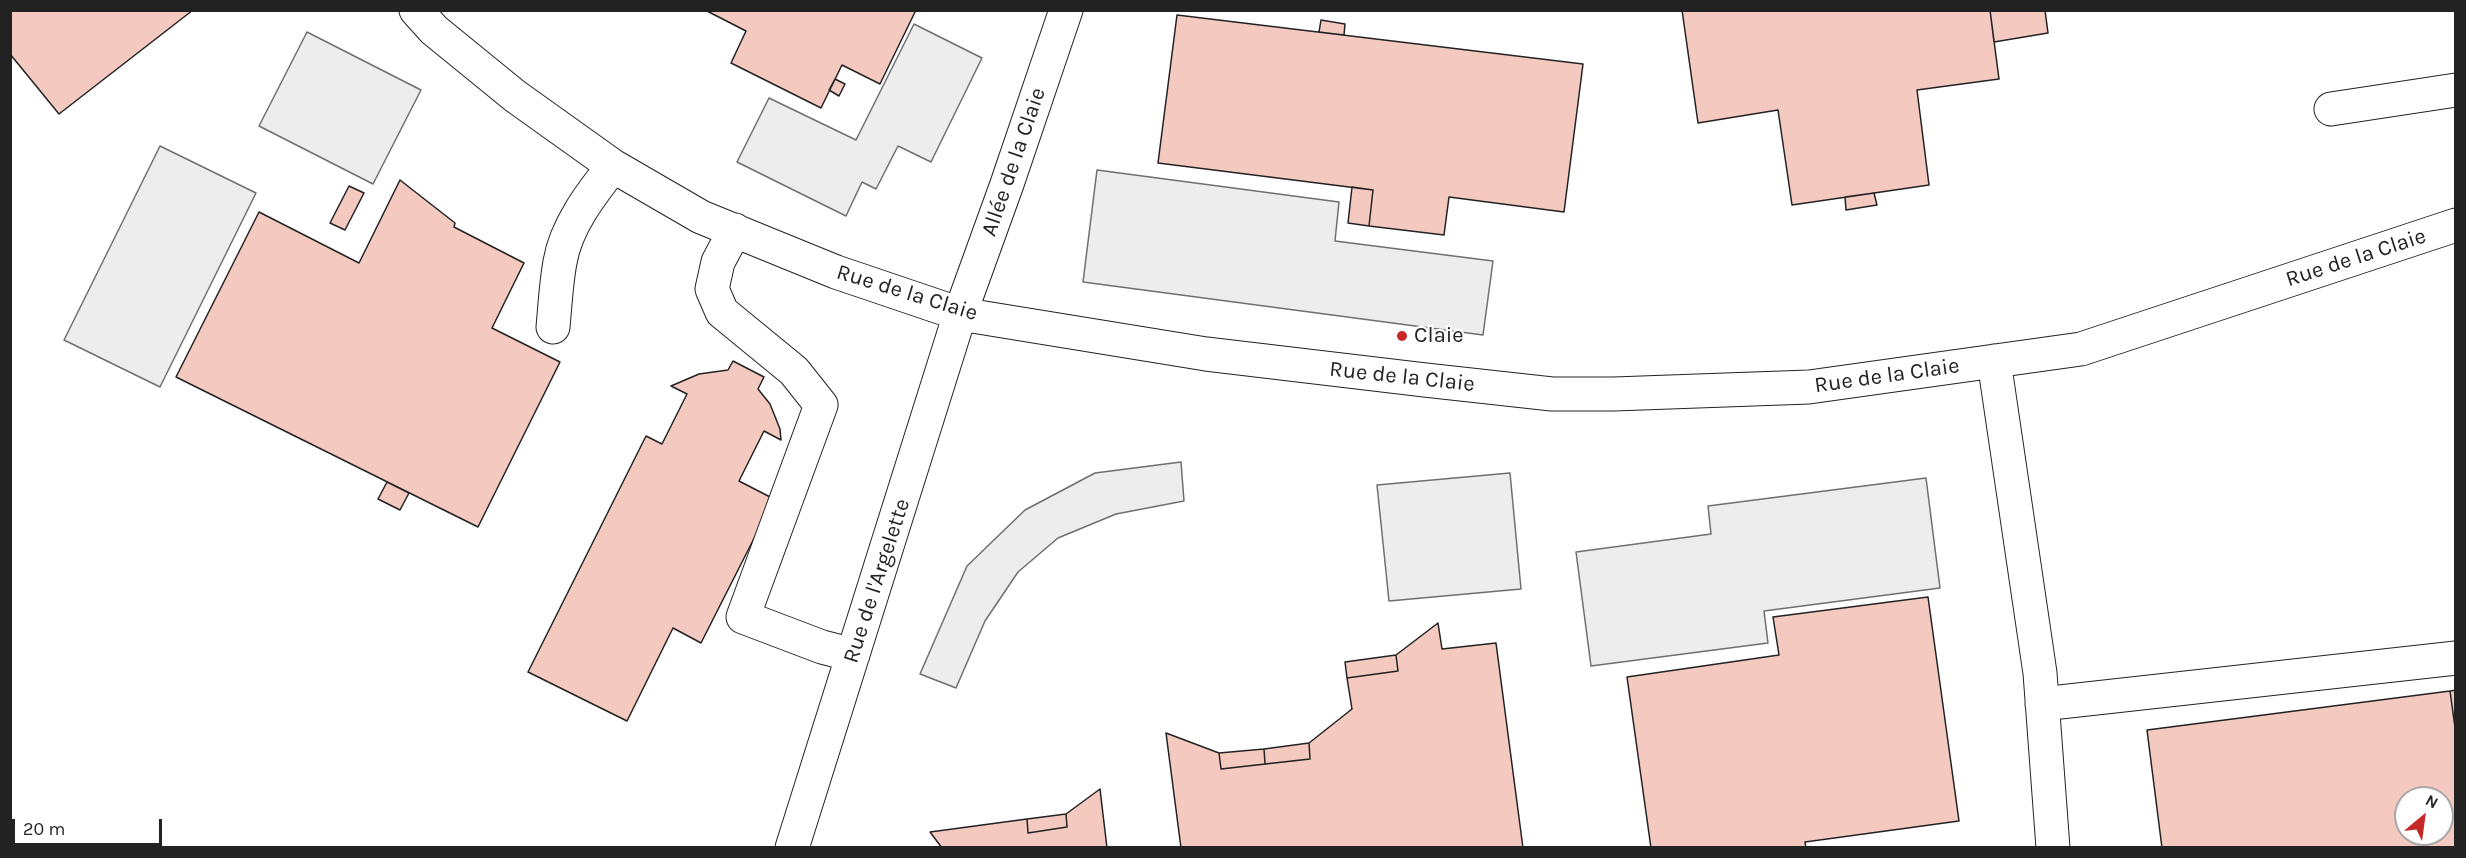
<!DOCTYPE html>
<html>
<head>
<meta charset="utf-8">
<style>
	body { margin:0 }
	#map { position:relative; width:2466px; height:858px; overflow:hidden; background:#fff; font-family:Karla,sans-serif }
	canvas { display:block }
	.frame { position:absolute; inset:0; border:12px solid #222; pointer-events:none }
	.north { position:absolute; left:2394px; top:786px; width:60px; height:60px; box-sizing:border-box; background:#fff; border:2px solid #a7a7a7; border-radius:50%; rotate:29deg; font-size:16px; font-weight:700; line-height:24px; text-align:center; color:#222 }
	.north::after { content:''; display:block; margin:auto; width:21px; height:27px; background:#c62828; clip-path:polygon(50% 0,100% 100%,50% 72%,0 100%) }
	.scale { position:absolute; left:12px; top:819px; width:150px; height:27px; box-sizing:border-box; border:3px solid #222; border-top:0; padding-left:8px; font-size:18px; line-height:21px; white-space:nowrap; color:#222; -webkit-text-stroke:4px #fff; paint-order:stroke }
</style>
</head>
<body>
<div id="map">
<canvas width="2466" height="858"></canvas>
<div class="frame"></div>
<div class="north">N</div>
<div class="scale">20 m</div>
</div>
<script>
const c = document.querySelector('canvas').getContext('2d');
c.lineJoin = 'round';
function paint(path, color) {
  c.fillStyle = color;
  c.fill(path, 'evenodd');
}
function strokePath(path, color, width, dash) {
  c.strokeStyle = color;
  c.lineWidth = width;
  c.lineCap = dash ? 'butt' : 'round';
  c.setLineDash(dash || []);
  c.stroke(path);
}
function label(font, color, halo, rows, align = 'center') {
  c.font = font + ' Karla,sans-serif';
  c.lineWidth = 4.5;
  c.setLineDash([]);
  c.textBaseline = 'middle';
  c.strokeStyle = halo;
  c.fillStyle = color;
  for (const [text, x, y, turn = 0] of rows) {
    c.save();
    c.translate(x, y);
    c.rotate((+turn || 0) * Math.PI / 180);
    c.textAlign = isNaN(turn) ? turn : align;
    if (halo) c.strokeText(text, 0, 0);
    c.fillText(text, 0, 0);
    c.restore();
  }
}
const parking = new Path2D(`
	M914,24L982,58L931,162L898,146L876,189L862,182L846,216L737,162L769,98L856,140Z
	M307,32L421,90L373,184L259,126Z
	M160,146L256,193L160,387L64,340Z
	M1097,170L1339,202L1335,241L1493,261L1483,335L1083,282Z
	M1181,462L1184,501L1116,514L1058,538L1018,572L985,621L956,688L920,674L967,566L1025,510L1095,473Z
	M1510,473L1521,589L1389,601L1377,485Z
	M1926,478L1940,588L1764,611L1768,643L1591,666L1576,552L1711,534L1708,506Z`);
const building = new Path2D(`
	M10,10H193L59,114L10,54Z
	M705,10H916L880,84L842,65L821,108L731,63L746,31Z
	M1682,10H1990L1999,79L1917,90L1929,185L1792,205L1778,110L1698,123Z
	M1990,10H2045L2048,33L1994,42Z
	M1177,15L1583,64L1564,212L1449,197L1444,235L1369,226L1373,190L1158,163Z
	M1321,20L1345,24L1344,35L1319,32Z
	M835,79L845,84L839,96L829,90Z
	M400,180L455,223L454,227L524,263L492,328L560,362L478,527L176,377L259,212L359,263Z
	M349,186L364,193L345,230L330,223Z
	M1352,187L1373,190L1369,226L1348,223Z
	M1874,193L1877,205L1846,210L1845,197Z
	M733,361L764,377L758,389L770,404L780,429L781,440L764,431L739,481L774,499L701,643L673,628L627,721L528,672L646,436L662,444L687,394L671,386L699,374L728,370Z
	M387,482L409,493L400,510L378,499Z
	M1928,597L1959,821L1805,842L1806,848H1651L1627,677L1779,655L1773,617Z
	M1438,623L1442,649L1496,643L1523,848H1181L1166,733L1219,753L1221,769L1310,759L1309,743L1352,709L1347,678L1398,671L1396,655Z
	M1396,655L1398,671L1347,678L1345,662Z
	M2456,690V735L2450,691Z
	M2450,691L2456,735V848H2162L2147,730ZM2406,798H2442V834H2406Z
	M1309,743L1310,759L1265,764L1264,749Z
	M1264,749L1265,764L1221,769L1219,753Z
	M1100,789L1107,848H942L930,832L1027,819L1028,833L1067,827L1066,814Z
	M1066,814L1067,827L1028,833L1027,819Z`);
const minor = new Path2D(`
	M416,10L434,30L515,96L613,166L701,217L836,272L960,314L1206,354L1425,380L1552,394H1614L1809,387L2081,349L2456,225
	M2331,109L2456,90
	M735,230L718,262L712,289L722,312L794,371L821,405L743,617L822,647L853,655
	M553,327C555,306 556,284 560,262C566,226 591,194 613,166
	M1994,361L2040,673L2053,848
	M2042,704L2456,658
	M792,848L960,314L1007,184L1066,10`);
const markers = [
	[1402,336,6,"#c62828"]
];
const streetNames = [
	["Allée de la Claie",1014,162,-71],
	["Rue de la Claie",2356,258,-18],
	["Rue de la Claie",907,293,17],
	["Rue de la Claie",1887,376,-8],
	["Rue de la Claie",1402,377,6],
	["Rue de l'Argelette",877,581,-72]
];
const poiNames = [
	["Claie",1414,336]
];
paint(parking, '#ededed');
strokePath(parking, '#6f6f6f', 1.5);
paint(building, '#f3c9c0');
strokePath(building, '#222', 1.5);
strokePath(minor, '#222', 35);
strokePath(minor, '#fff', 33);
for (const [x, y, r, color] of markers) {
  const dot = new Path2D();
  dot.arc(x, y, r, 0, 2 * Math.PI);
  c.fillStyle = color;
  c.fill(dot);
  strokePath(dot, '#fff', 2);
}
label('22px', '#222', '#fff', streetNames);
label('22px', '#222', '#fff', poiNames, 'left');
</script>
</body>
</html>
